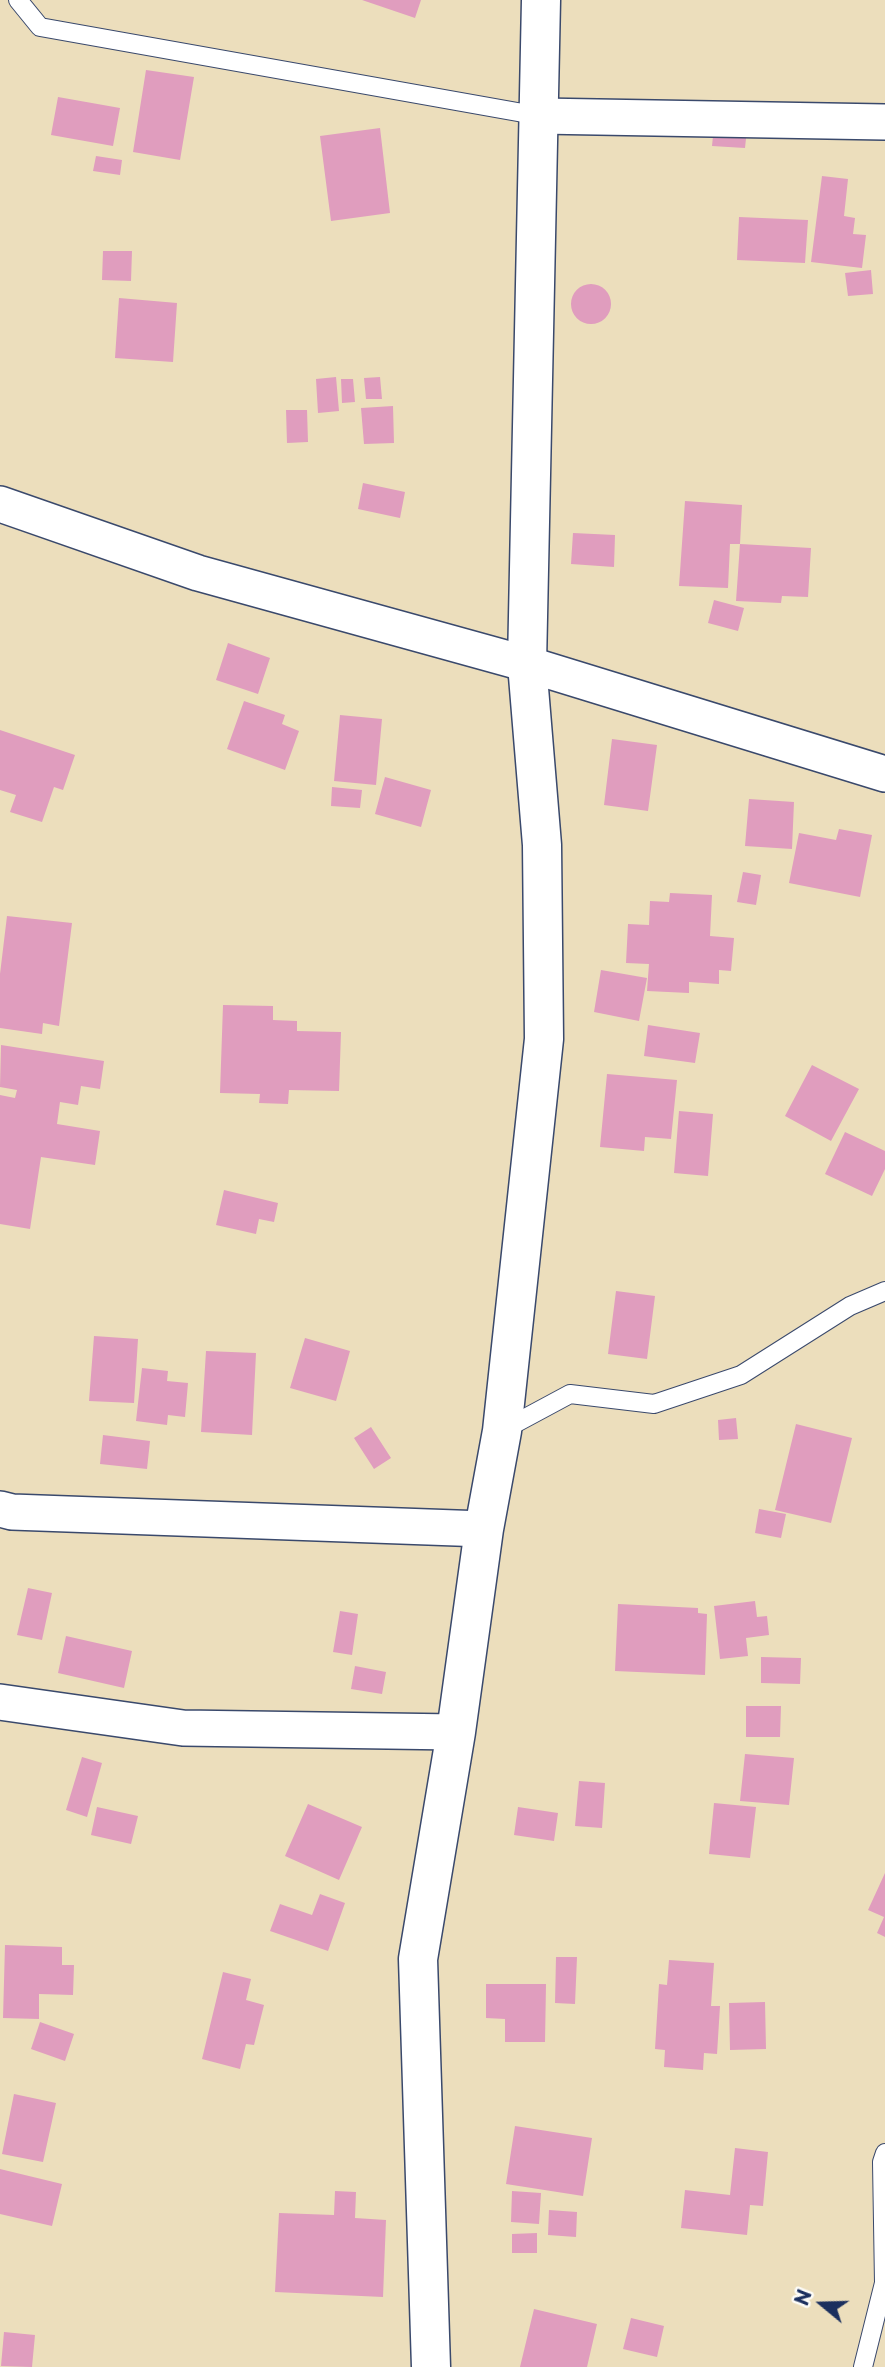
<!DOCTYPE html>
<html>
<head>
<meta charset="utf-8">
<style>
	body { margin:0 }
	#map { position:relative; width:885px; height:2367px; overflow:hidden; background:#ecdebc; font-family:"Playpen Sans",sans-serif }
	canvas { display:block }
	.north { position:absolute; left:787px; top:2269px; width:70px; height:70px; -webkit-text-stroke:5px #fdfcf7; paint-order:stroke; rotate:289deg; font-size:19px; font-weight:700; line-height:28px; text-align:center; color:#1b2f5e }
	.north::after { content:''; display:block; margin:auto; width:24px; height:32px; background:#1b2f5e; clip-path:polygon(50% 0,100% 100%,50% 72%,0 100%) }
</style>
</head>
<body>
<div id="map">
<canvas width="885" height="2367"></canvas>
<div class="north">N</div>
</div>
<script>
const c = document.querySelector('canvas').getContext('2d');
c.lineJoin = 'round';
function paint(path, color) {
  c.fillStyle = color;
  c.fill(path, 'evenodd');
}
function strokePath(path, color, width, dash) {
  c.strokeStyle = color;
  c.lineWidth = width;
  c.lineCap = dash ? 'butt' : 'round';
  c.setLineDash(dash || []);
  c.stroke(path);
}
const building = new Path2D(`
	M362,0H421L415,18Z
	M146,70L194,77L180,160L133,152Z
	M58,97L120,108L113,146L51,135Z
	M714,126L747,129L745,148L712,146Z
	M380,128L390,213L331,221L320,136Z
	M96,156L122,160L120,175L93,171Z
	M822,176L848,179L844,216L855,218L853,234L866,235L862,268L811,262Z
	M739,217L808,220L805,263L737,260Z
	M103,251H132L131,281L102,280Z
	M871,270L873,294L848,296L845,273Z
	M571 304a20 20 0 1 1 40 0a20 20 0 1 1-40 0Z
	M119,298L177,303L173,362L115,358Z
	M336,377L339,411L318,413L316,379Z
	M380,377L382,399H366L364,378Z
	M341,379H353L355,402L342,403Z
	M393,406L394,443L364,444L361,408Z
	M286,410H307L308,442L287,443Z
	M363,483L405,492L400,518L358,509Z
	M685,501L742,505L740,544H730L728,588L679,586Z
	M573,533L615,535L614,567L571,564Z
	M740,544L811,548L808,597L782,596L781,603L736,601Z
	M714,600L744,608L738,631L708,623Z
	M228,643L270,658L258,694L216,680Z
	M244,701L285,715L282,724L299,731L285,770L227,749Z
	M340,715L382,719L376,785L334,781Z
	M0,730L75,755L63,790L54,787L42,822L10,812L16,795L0,790Z
	M612,739L657,745L648,811L604,805Z
	M385,777L431,790L421,827L375,814Z
	M332,787L362,790L360,808L331,806Z
	M749,799L794,802L792,849L745,846Z
	M839,829L872,835L860,897L789,883L799,833L836,840Z
	M743,872L761,875L756,905L737,902Z
	M670,893L712,895L710,936L734,938L731,971L719,970V984L689,982V993L647,991L649,964L626,963L628,924L649,925L650,901L669,902Z
	M7,916L72,923L59,1026L43,1023L42,1034L0,1028V974Z
	M601,970L647,978L639,1021L594,1012Z
	M223,1005L273,1006V1020L297,1021V1031L341,1032L339,1091L289,1090L288,1104L259,1103L260,1094L220,1093Z
	M648,1025L700,1033L695,1063L644,1056Z
	M1,1045L104,1061L100,1089L81,1086L78,1105L60,1102L57,1124L100,1131L95,1165L41,1157L30,1229L0,1224V1095L15,1098L17,1090L0,1087Z
	M812,1065L859,1089L831,1141L785,1116Z
	M607,1074L677,1080L671,1139L645,1137L644,1151L600,1147Z
	M679,1111L713,1114L708,1176L674,1173Z
	M845,1132L885,1151V1169L872,1196L825,1174Z
	M224,1190L278,1203L274,1222L259,1219L256,1234L216,1225Z
	M616,1291L655,1296L647,1359L608,1354Z
	M94,1336L138,1339L134,1403L89,1401Z
	M305,1338L350,1351L336,1401L290,1388Z
	M206,1351L256,1353L252,1435L201,1432Z
	M142,1368L168,1371L167,1381L188,1383L185,1417L168,1415L167,1425L136,1421Z
	M736,1418L738,1439L719,1440L718,1420Z
	M796,1424L852,1438L831,1523L775,1510Z
	M371,1427L391,1458L374,1469L354,1438Z
	M103,1435L150,1441L147,1469L100,1464Z
	M759,1509L786,1514L781,1538L755,1533Z
	M28,1588L52,1593L42,1640L17,1635Z
	M755,1601L757,1617L767,1616L769,1635L746,1638L748,1656L720,1659L714,1606Z
	M618,1604L698,1608V1613L707,1614L705,1675L615,1671Z
	M340,1611L358,1614L352,1655L333,1652Z
	M66,1636L132,1651L124,1688L58,1673Z
	M761,1657L801,1658L800,1684L761,1683Z
	M355,1666L386,1672L382,1694L351,1689Z
	M746,1706H781L780,1737H746Z
	M745,1754L794,1758L789,1805L740,1801Z
	M82,1757L102,1763L87,1817L66,1810Z
	M579,1781L605,1783L602,1828L575,1826Z
	M714,1803L756,1807L750,1858L709,1854Z
	M308,1804L362,1827L339,1880L285,1856Z
	M97,1807L138,1816L131,1844L91,1835Z
	M518,1807L558,1813L554,1841L514,1835Z
	M885,1873V1937L877,1933L884,1917L868,1910Z
	M320,1894L345,1903L328,1951L270,1931L280,1904L312,1915Z
	M5,1945L62,1947V1965H74L73,1995L39,1994V2019L3,2018Z
	M556,1957H577L575,2004L555,2003Z
	M669,1960L714,1963L711,2006H720L717,2054L704,2053L703,2070L664,2067L665,2050L655,2049L659,1984L667,1985Z
	M223,1972L251,1979L246,2000L264,2005L254,2045L246,2044L240,2069L202,2059Z
	M486,1984H546L545,2042H505V2019L486,2018Z
	M765,2002L766,2049L730,2050L729,2003Z
	M40,2022L74,2034L65,2061L31,2049Z
	M14,2094L56,2103L43,2162L2,2154Z
	M515,2126L592,2138L583,2196L506,2184Z
	M735,2148L768,2152L763,2206L750,2205L747,2235L681,2228L685,2190L730,2195Z
	M0,2169L62,2184L52,2226L0,2214Z
	M335,2191L356,2192L355,2218L386,2220L383,2297L275,2292L279,2213L334,2215Z
	M512,2191L541,2193L539,2224L511,2222Z
	M549,2210L577,2212L576,2237L548,2235Z
	M537,2233V2253H512V2234Z
	M534,2309L597,2324L587,2367H520Z
	M631,2318L664,2326L657,2357L623,2349Z
	M4,2332L35,2335L32,2367L1,2366Z`);
const service = new Path2D(`
	M18,0L40,27L540,116
	M503,1430L570,1394L654,1404L741,1375L850,1306L885,1291
	M863,2367L884,2283L882,2162L885,2153`);
const minor = new Path2D(`
	M540,116L885,122
	M0,504L198,573L527,664L885,774
	M0,1509L12,1512L484,1529
	M0,1702L183,1728L456,1732`);
const tertiary = new Path2D(`
	M431,2367L418,1959L456,1732L484,1529L502,1431L544,1039L542,845L527,664L541,0`);
paint(building, '#e09dbe');
strokePath(service, '#3a496c', 20);
strokePath(minor, '#3a496c', 38);
strokePath(tertiary, '#3a496c', 41);
strokePath(service, '#fff', 18);
strokePath(minor, '#fff', 35);
strokePath(tertiary, '#fff', 38);
</script>
</body>
</html>
